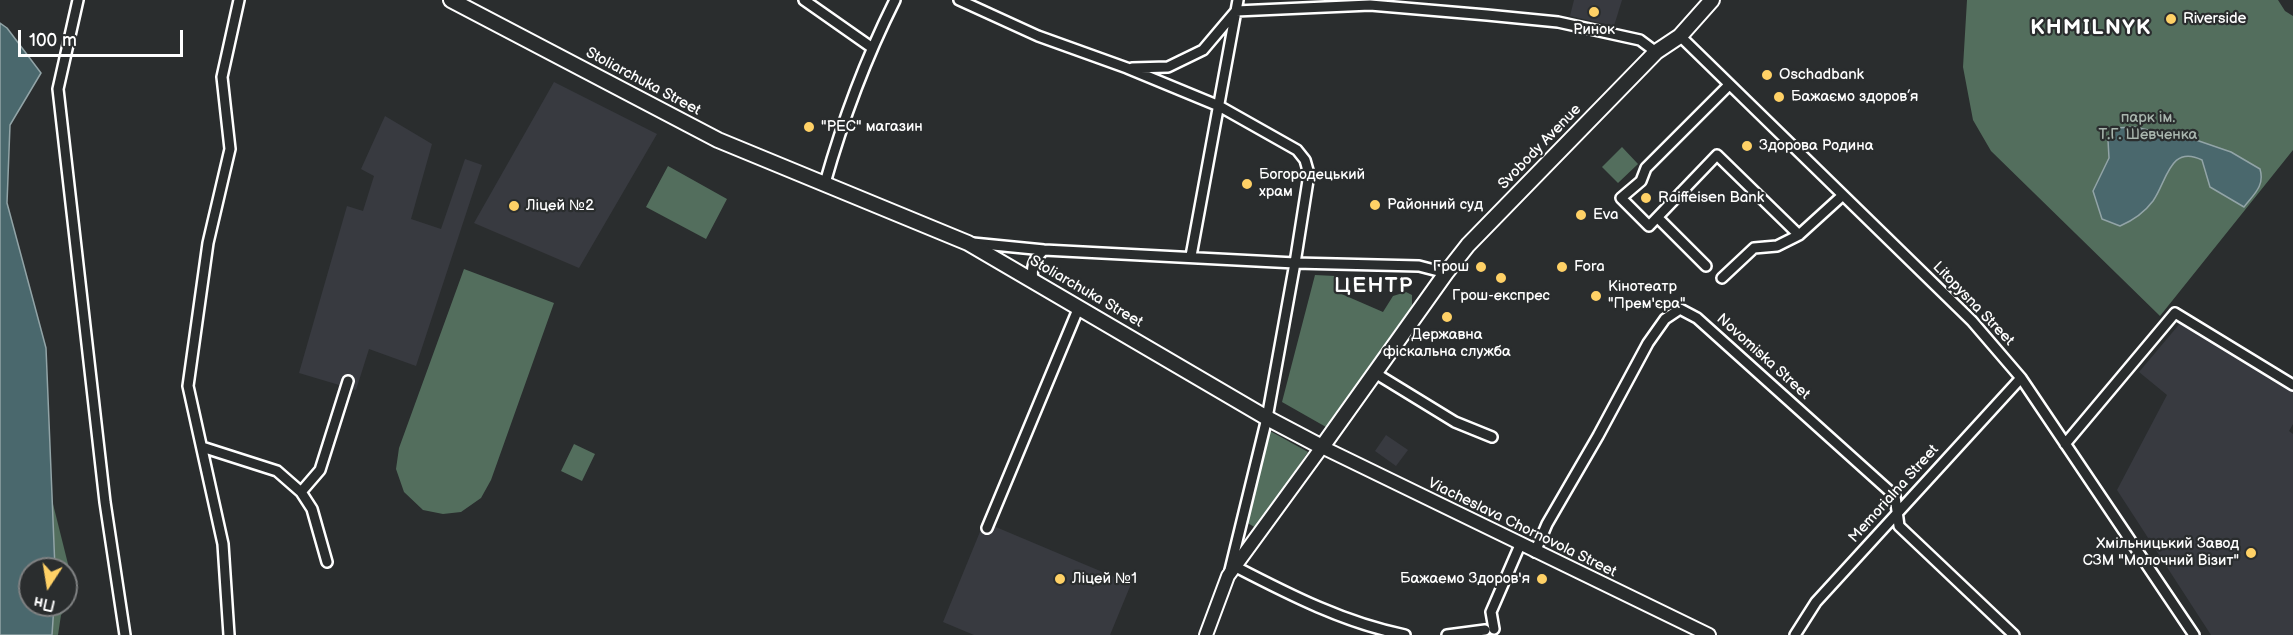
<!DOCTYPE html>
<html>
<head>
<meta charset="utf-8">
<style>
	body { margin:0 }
	#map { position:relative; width:2293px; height:635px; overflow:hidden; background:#2a2d2e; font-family:"Balsamiq Sans",sans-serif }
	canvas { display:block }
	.north { position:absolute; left:18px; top:557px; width:60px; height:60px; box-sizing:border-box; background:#2a2d2e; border:2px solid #7f8182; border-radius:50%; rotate:192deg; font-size:16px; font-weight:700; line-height:24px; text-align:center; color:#fff }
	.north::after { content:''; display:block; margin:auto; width:21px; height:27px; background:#ffd166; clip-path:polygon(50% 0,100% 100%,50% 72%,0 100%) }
	.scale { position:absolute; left:18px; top:30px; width:165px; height:27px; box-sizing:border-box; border:3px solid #fff; border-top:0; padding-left:8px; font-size:18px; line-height:21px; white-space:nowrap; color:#fff; -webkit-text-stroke:4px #2a2d2e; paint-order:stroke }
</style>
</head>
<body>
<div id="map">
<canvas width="2293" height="635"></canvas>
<div class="north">Пн</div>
<div class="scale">100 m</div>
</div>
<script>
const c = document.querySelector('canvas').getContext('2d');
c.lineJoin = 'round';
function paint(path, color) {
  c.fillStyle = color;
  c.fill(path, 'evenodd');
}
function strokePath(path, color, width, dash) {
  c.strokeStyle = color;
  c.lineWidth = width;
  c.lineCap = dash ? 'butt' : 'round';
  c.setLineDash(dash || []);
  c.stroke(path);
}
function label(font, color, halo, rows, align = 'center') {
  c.font = font + ' "Balsamiq Sans",sans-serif';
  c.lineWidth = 4.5;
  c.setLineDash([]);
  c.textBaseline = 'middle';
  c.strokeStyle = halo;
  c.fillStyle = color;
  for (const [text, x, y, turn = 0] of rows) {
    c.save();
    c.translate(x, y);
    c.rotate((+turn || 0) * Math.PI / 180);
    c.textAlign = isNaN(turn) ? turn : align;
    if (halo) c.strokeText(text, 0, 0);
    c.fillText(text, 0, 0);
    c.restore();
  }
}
const built = new Path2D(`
	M1574,0H1622L1614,26L1570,16Z
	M554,82L657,134L579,268L474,223Z
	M385,116L432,144L411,219L441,229L465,159L482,165L416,366L369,349L356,390L299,373L347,206L363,211L374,176L361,169Z
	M2182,321L2293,391V424L2289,431L2293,434V635H2211L2117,490L2167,395L2139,372Z
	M1386,435L1408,450L1396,466L1375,451Z
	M984,522L1131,584L1110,635H974L943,622Z`);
const green = new Path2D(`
	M1967,0H2278L2285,11L2293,16V150L2160,316L1991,151L1973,120L1963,67Z
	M1622,147L1638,164L1618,183L1602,167Z
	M668,166L727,199L706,239L646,207Z
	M464,269L554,303L491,480L481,498L461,512L443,514L423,510L404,492L396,469L399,448Z
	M1315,275L1335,276L1337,292L1383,312L1393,296L1406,292L1412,295V306L1326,427L1282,402Z
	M1270,431L1308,452L1256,528L1246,522Z
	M574,444L595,454L582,481L561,471Z
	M52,500L74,588L73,599L61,615L58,635H43L36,605H66V569H31Z`);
const water = new Path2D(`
	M0,23L7,28L41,73L10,125L7,203L46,348L55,569H30V605H54L52,635H0Z
	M2134,127L2196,140L2231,152L2260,169C2265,186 2254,194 2244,207L2210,187L2202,160C2170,144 2167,181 2153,201C2144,213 2134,220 2120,226L2102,219L2093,191L2109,158L2108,140L2116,128Z`);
const minor = new Path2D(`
	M78,0L58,89L105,502L125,635
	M804,0L871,47
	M959,0L1038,36L1127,68L1219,106L1297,150L1305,160L1309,174L1295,263L1267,418L1230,570
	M1680,36L1972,321L2021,378L2194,635
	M1132,68L1168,67L1203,50L1236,11L1370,5L1487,15L1558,22L1640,40L1656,52
	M1729,85L1646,168L1641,181L1621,198L1649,226L1717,155L1799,235
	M825,183C843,119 865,60 895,0
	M1658,218L1706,266
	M973,243L1044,250L1295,263L1419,266L1446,273
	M1191,256L1238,0
	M1722,278L1754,248L1777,246L1799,235L1843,195
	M1033,281C1031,267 1033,260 1044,250
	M1375,373L1455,422L1492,437
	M2065,444L2175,313L2293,385
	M202,447L277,471L301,492L312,509L327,562
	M301,492L320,470L348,381
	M987,528L1079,307
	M1535,552L1547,524L1598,436L1648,343L1665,319L1680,309L1697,318L1895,496L1899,526L2014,635
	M1236,567C1290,595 1345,623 1405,635
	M1494,629L1491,612L1520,545
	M229,635L223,544L188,386L208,243L230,149L222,77L239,0
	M1447,635L1485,630
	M1795,635L1816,602L2021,378`);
const tertiary = new Path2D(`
	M1206,635L1228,576L1322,447L1709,635`);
const secondary = new Path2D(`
	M451,0L718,140L968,243L1267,418L1322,447L1446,273L1468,245L1656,52L1680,36L1712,0`);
const markers = [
	[1594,12,6,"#ffd166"],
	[2171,19,6,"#ffd166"],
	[1767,75,6,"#ffd166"],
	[1779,97,6,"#ffd166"],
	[809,127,6,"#ffd166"],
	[1747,146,6,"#ffd166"],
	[1247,184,6,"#ffd166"],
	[1646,198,6,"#ffd166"],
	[1375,205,6,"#ffd166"],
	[514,206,6,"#ffd166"],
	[1581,215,6,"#ffd166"],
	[1481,267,6,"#ffd166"],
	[1562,267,6,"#ffd166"],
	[1501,278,6,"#ffd166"],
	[1596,296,6,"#ffd166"],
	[1447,317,6,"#ffd166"],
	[2251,553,6,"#ffd166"],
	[1060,579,6,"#ffd166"],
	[1542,579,6,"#ffd166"]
];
const poiNames = [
	["Riverside",2183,19],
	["Ринок",1594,30,"center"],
	["Oschadbank",1779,75],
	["Бажаємо здоров’я",1791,97],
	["\"РЕС\" магазин",821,127],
	["Здорова Родина",1759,146],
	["Богородецький",1259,175],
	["храм",1259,192],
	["Raiffeisen Bank",1658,198],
	["Районний суд",1387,205],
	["Ліцей №2",526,206],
	["Eva",1593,215],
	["Грош",1469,267,"right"],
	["Fora",1574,267],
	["Кінотеатр",1608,287],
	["\"Прем'єра\"",1608,304],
	["Грош-експрес",1501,296,"center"],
	["Державна",1447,335,"center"],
	["фіскальна служба",1447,352,"center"],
	["Хмільницький Завод",2239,544,"right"],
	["СЗМ \"Молочний Візит\"",2239,561,"right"],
	["Ліцей №1",1072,579],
	["Бажаемо Здоров'я",1530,579,"right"]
];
const streetNames = [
	["Stoliarchuka Street",643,82,28],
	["Svobody Avenue",1540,147,-46],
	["Stoliarchuka Street",1086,292,30],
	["Litopysna Street",1973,304,46],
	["Novomiska Street",1763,357,42],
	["Memorialna Street",1894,494,-48],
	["Viacheslava Chornovola Street",1522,528,26]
];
const parkNames = [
	["парк ім.",2148,118],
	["Т.Г. Шевченка",2148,135]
];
const districtNames = [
	["KHMILNYK",2091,29],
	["ЦЕНТР",1374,287]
];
paint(built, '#383a40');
paint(green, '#536e5d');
paint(water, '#4a686d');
strokePath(water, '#92a4a7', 1.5);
strokePath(minor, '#fff', 14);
strokePath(tertiary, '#fff', 16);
strokePath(secondary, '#fff', 18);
strokePath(minor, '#2a2d2e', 9);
strokePath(tertiary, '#2a2d2e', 12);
strokePath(secondary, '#2a2d2e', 14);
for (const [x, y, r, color] of markers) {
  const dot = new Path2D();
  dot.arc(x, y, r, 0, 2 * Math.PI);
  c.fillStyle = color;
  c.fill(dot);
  strokePath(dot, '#2a2d2e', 2);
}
label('15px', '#fff', '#2a2d2e', poiNames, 'left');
label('15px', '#fff', '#2a2d2e', streetNames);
label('15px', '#a9b6ae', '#2a2d2e', parkNames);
c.letterSpacing = '1.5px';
label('bold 21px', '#fff', '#2a2d2e', districtNames);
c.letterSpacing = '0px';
</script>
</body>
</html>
